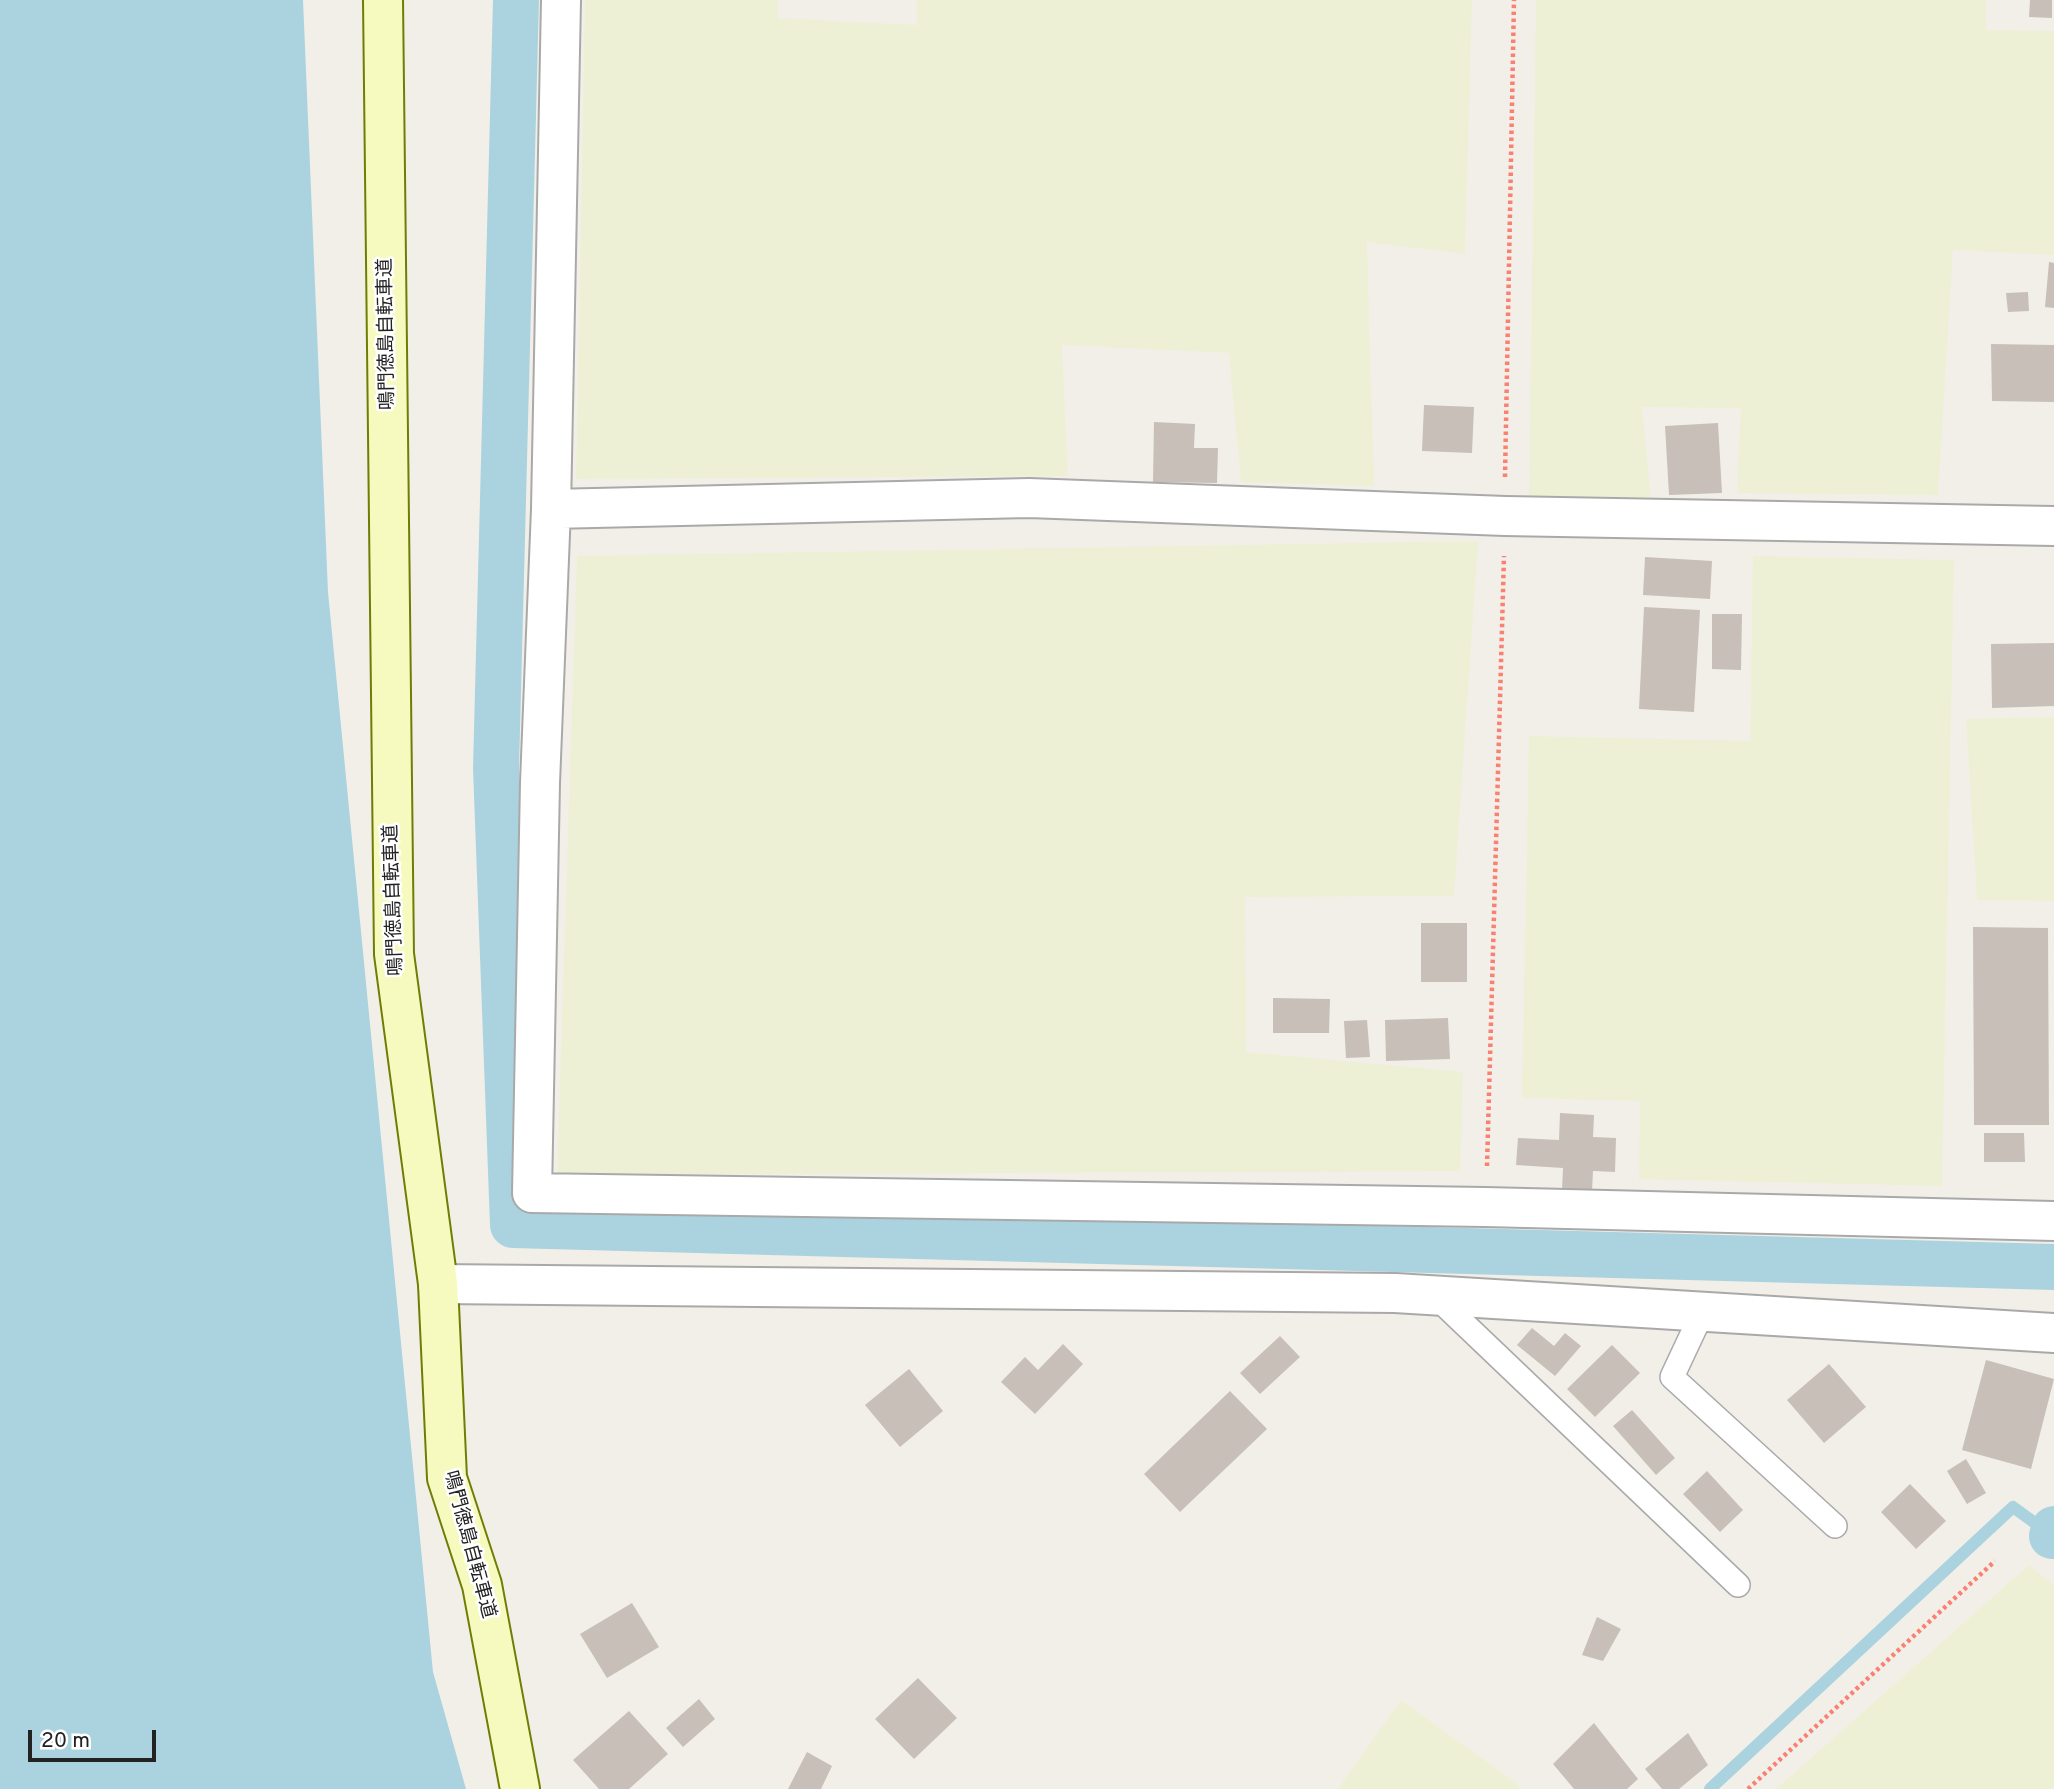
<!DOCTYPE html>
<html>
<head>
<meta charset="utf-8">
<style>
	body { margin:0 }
	#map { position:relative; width:2054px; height:1789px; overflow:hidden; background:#f2efe9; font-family:Overpass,sans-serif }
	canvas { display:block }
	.scale { position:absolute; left:28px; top:1730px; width:128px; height:32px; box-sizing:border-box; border:4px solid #222; border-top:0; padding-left:9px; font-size:21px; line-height:24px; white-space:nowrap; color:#222; -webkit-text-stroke:5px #fff; paint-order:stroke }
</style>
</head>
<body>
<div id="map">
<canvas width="2054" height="1789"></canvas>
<div class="scale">20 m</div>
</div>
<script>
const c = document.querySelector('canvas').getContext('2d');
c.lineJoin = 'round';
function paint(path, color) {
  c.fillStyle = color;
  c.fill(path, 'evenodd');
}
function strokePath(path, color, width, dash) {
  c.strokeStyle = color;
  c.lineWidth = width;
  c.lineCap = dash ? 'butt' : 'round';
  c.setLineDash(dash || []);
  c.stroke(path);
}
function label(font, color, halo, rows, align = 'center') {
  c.font = font + ' Overpass,"Noto Sans JP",sans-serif';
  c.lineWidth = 5;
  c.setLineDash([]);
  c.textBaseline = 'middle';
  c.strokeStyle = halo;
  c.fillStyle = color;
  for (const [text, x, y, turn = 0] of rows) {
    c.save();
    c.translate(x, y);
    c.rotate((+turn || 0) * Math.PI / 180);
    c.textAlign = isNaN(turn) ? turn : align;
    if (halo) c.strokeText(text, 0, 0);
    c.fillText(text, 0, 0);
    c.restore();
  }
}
const farmland = new Path2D(`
	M585,0H778V18L917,25V0H1472L1465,254L1367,242L1374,486L1241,482L1229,353L1062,345L1068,476L576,479Z
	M1536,0H1986V30L2054,31V255L1953,250L1938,495L1737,493L1741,408L1642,407L1651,501L1529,502Z
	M1478,541L1454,896L1245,897L1246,1052L1463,1072L1460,1171L557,1175L577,556Z
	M1753,556L1954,560L1942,1186L1639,1179L1640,1101L1522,1098L1529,736L1750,741Z
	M2054,717V901L1977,900L1966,719Z
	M2029,1565L2054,1585V1789H1776Z
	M1401,1700L1516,1783L1520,1789H1338Z`);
const water = new Path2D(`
	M0,0H303L328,592L433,1672L466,1789H0Z`);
const stream = new Path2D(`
	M1710,1789L2013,1507L2054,1537`);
const canal = new Path2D(`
	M516,0L496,768L513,1225L2054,1267
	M2052,1536L2054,1529`);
const building = new Path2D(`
	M2030,0H2052V18L2029,17Z
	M2049,262L2054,263V308L2045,307Z
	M2028,292L2029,311L2008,312L2006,293Z
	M1991,344L2054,345V402L1992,401Z
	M1424,405L1474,407L1472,453L1422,451Z
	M1154,422L1195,424L1194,448H1218L1217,483L1153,482Z
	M1718,423L1722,493L1669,495L1665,426Z
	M1645,557L1712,561L1710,599L1643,595Z
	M1644,607L1700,610L1694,712L1639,709Z
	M1712,614H1742L1741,670L1712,669Z
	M2054,643V706L1992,708L1991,644Z
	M1421,923H1467V982H1421Z
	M1973,927L2048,928L2049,1125H1974Z
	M1273,998L1330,999L1329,1033H1273Z
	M1448,1018L1450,1059L1386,1061L1385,1020Z
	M1367,1020L1370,1057L1346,1058L1344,1021Z
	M1560,1113L1594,1115L1593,1137L1616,1138L1615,1172L1593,1171L1592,1191L1562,1190L1563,1168L1516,1165L1518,1138L1559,1140Z
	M1984,1133H2024L2025,1162H1984Z
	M1532,1328L1554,1346L1565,1333L1581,1346L1555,1376L1517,1345Z
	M1280,1336L1300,1357L1260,1394L1240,1373Z
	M1063,1344L1083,1364L1035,1414L1001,1382L1025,1357L1038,1370Z
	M1612,1345L1640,1373L1595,1417L1567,1389Z
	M1986,1360L2054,1379L2031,1469L1962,1450Z
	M1829,1364L1866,1407L1824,1443L1787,1400Z
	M909,1369L943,1411L900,1447L865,1405Z
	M1230,1391L1267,1429L1180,1512L1144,1474Z
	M1632,1410L1675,1458L1656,1475L1613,1426Z
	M1966,1459L1986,1493L1967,1504L1947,1471Z
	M1707,1471L1743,1510L1720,1532L1683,1494Z
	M1910,1484L1946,1521L1916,1549L1881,1512Z
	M632,1603L659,1647L607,1678L580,1634Z
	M1597,1617L1621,1629L1603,1661L1582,1655Z
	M918,1678L957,1718L914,1759L875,1719Z
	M699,1699L715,1719L683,1747L666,1728Z
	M629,1711L668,1754L629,1789H599L573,1760Z
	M1594,1723L1638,1779L1627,1789H1574L1553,1764Z
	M1688,1733L1708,1765L1679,1789H1662L1645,1769Z
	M807,1752L832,1766L821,1789H788Z`);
const path = new Path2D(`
	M1505,477L1514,0
	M1487,1166L1504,556
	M1748,1789L1995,1561`);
const lane = new Path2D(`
	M1434,1295L1738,1585
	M1703,1311L1672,1377L1835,1526`);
const street = new Path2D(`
	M561,0L551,509L540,783L532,1193L1485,1207L2054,1221
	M551,509L1029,498L1505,516L2054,526
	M438,1284L1395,1293L2054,1333`);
const secondary = new Path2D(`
	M383,0L394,954L438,1284L447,1478L482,1585L520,1789`);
const streetNames = [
	["鳴門徳島自転車道",388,334,-91],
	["鳴門徳島自転車道",395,900,-92],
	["鳴門徳島自転車道",468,1545,75]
];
paint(farmland, '#eef0d5');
paint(water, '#aad3df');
strokePath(stream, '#aad3df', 12);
strokePath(canal, '#aad3df', 46);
paint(building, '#c7bfb8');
strokePath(lane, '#a9a9a9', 26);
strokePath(street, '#a9a9a9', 42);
strokePath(secondary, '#707d05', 42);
strokePath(path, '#fa8072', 4.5, [3.5, 3.5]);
strokePath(lane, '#fff', 23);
strokePath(street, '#fff', 38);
strokePath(secondary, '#f7fabf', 38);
label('19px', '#222', '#fff', streetNames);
</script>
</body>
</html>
